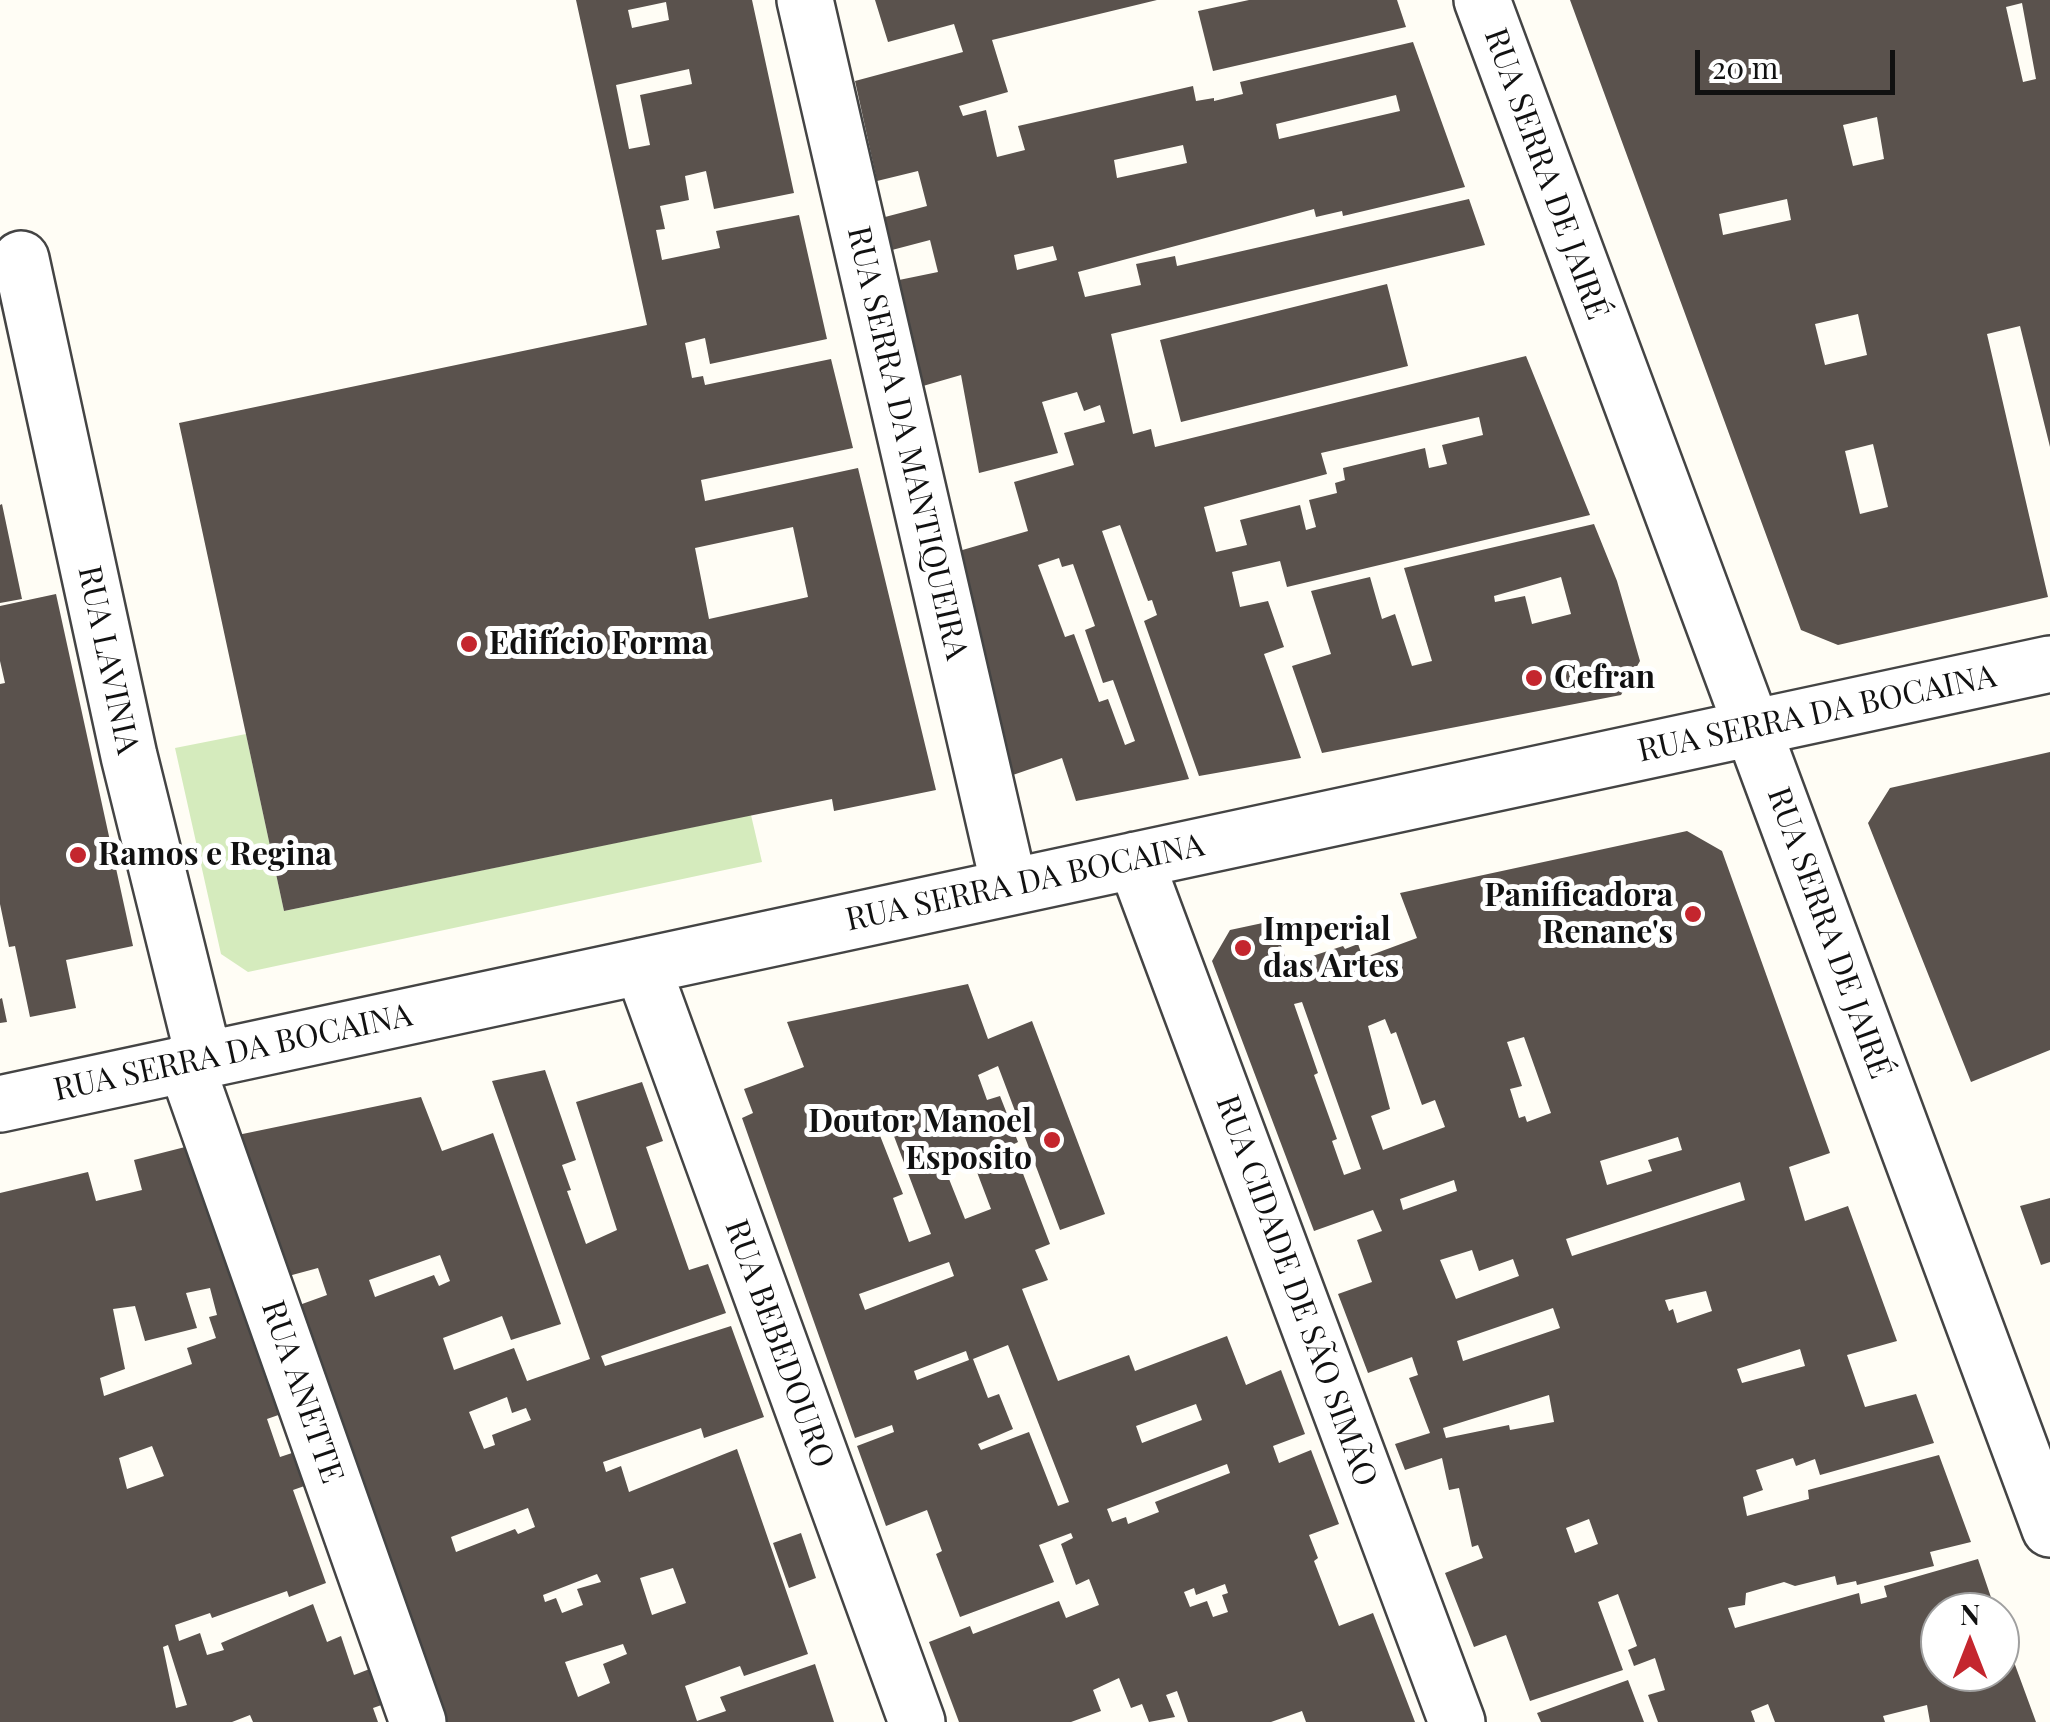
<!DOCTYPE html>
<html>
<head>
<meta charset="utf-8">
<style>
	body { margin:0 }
	#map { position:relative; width:2050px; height:1722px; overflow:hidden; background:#fffdf5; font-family:"Playfair Display",serif }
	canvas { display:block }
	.north { position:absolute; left:1920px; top:1592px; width:100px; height:100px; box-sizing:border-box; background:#fff; border:2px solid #a0a0a0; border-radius:50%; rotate:0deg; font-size:28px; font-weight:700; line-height:40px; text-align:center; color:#111 }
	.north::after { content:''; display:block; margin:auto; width:35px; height:45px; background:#c4262e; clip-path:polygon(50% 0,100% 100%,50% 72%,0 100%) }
	.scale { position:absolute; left:1695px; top:50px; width:200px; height:45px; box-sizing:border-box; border:5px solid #111; border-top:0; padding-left:12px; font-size:30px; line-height:35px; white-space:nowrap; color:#111; -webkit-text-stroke:8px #fff; paint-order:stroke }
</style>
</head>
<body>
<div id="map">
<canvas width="2050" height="1722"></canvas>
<div class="north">N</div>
<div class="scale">20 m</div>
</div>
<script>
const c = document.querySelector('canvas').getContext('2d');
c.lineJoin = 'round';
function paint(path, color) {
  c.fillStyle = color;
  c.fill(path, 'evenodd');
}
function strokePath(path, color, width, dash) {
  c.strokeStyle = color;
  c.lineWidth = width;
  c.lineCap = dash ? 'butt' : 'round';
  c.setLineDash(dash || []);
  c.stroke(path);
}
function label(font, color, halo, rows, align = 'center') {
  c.font = font + ' "Playfair Display",serif';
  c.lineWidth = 10;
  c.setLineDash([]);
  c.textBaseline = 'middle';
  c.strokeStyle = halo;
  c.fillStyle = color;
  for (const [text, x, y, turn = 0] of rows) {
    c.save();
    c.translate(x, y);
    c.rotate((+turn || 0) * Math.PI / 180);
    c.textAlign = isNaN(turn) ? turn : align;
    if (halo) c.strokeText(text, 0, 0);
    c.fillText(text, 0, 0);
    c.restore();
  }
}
const green = new Path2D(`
	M246,734L284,911L751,815L762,862L248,972L221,954L175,748Z`);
const building = new Path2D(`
	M576,0H752L794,193L714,209L706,171L685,176L689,200L660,206L665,229L656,230L662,260L720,248L716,231L799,215L827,339L710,364L705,338L685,343L692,378L703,376L705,385L831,359L853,448L701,480L705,501L858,468L936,790L834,811L832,799L284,911L179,423L647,325ZM666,2L669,20L632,28L628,10ZM689,69L692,84L640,95L650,145L629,149L616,85ZM793,527L808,597L709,619L695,548Z
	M875,0H1157L992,40L1008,92L959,106L963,116L986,110L997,157L1025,150L1018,126L1193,86L1196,101L1214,98V101L1243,94L1240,82L1413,42L1465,187L1343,216L1342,211L1316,217L1314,209L1078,272L1085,297L1141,285L1136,264L1175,256L1177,266L1469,199L1485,245L1111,334L1133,434L1151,429L1155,447L1526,356L1590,515L1287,587L1280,561L1232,572L1240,607L1268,601L1284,647L1264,654L1301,758L1199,776L1144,621L1157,615L1152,600L1148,601L1120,525L1102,531L1189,779L1076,801L1062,758L1010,776L959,551L1028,531L1014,482L1074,465L1064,433L1105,422L1100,405L1084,411L1077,392L1042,402L1058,453L979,473L961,375L923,386L899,280L938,272L930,240L892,250L885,217L927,206L918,171L877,181L855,81L963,52L954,24L888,42ZM1396,95L1400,111L1279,139L1276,124ZM1183,145L1187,163L1117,178L1114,160ZM1053,246L1057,260L1017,270L1014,255ZM1479,417L1483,435L1442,445L1447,464L1429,468L1425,448L1343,468L1345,480L1335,483L1337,493L1309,500L1316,527L1306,530L1300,505L1240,520L1247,545L1216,552L1204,507L1327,474L1321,453ZM1059,558L1062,567L1073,564L1095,626L1085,630L1103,683L1113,680L1135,741L1125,745L1108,699L1099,702L1074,634L1065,637L1038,565Z
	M1249,0H1397L1406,27L1213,71L1198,11Z
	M1570,0H2050V447L2020,326L1987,334L2048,597L1838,645L1801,630ZM2022,3L2036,79L2023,82L2006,7ZM1877,117L1884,159L1853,166L1843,125ZM1787,199L1791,220L1723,235L1719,214ZM1858,314L1867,355L1825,365L1815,324ZM1873,444L1888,507L1860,514L1845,451Z
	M1387,284L1408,366L1181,422L1160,340Z
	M2,504L22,599L0,603V505Z
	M1594,524L1617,581L1640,661L1621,695L1322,753L1292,666L1331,654L1311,591L1370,577L1382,619L1395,614L1412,666L1432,661L1404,568ZM1561,577L1571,614L1532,624L1525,596L1495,602L1494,596Z
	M56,594L133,946L66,960L76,1008L30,1017L15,946L9,947L0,904V684L5,683L0,661V606Z
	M2050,752V1050L1971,1082L1868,823L1890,788Z
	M1687,831L1722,851L1830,1153L1789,1167L1805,1221L1848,1206L1897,1341L1847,1355L1865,1407L1916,1394L1934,1443L1820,1475L1815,1459L1796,1466L1793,1458L1756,1470L1763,1490L1743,1497L1747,1516L1809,1499L1808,1490L1939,1455L1971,1542L1930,1552L1934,1566L1857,1585L1856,1581L1837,1585L1835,1576L1795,1586L1784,1582L1746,1593L1745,1605L1728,1608L1735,1628L1859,1593L1861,1604L1887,1597L1884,1586L1978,1559L1996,1612H1940V1672H2000V1624L2036,1722H1930L1927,1705L1883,1716L1885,1722H1775L1768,1704L1751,1711L1755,1722H1658L1648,1695L1665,1690L1655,1658L1634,1666L1628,1650L1637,1646L1618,1594L1598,1602L1623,1670L1530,1701L1506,1635L1474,1647L1445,1573L1483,1558L1478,1545L1472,1547L1459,1488L1449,1490L1442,1458L1405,1470L1395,1444L1430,1433L1409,1378L1418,1375L1412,1357L1368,1373L1338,1294L1372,1282L1357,1240L1382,1231L1373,1210L1314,1231L1212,961L1230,930L1272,921L1288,964L1343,946L1345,949L1358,944L1363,958L1417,938L1400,893ZM1302,1002L1361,1169L1344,1175L1332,1141L1337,1139L1314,1075L1318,1073L1294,1004ZM1385,1019L1391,1034L1396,1032L1422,1105L1435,1100L1445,1127L1383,1150L1371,1116L1390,1109L1368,1026ZM1524,1037L1551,1113L1527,1122L1525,1116L1519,1118L1510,1089L1522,1086L1507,1042ZM1678,1137L1682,1150L1648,1160L1652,1171L1607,1185L1600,1161ZM1454,1180L1457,1191L1403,1210L1400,1199ZM1740,1182L1745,1200L1572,1256L1566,1239ZM1472,1250L1479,1271L1513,1259L1519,1276L1456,1299L1440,1260ZM1706,1291L1712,1311L1677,1323L1673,1309L1669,1311L1665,1300ZM1553,1308L1560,1328L1463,1361L1457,1341ZM1800,1349L1805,1366L1742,1383L1737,1369ZM1549,1395L1554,1422L1510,1430L1509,1425L1446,1438L1443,1428ZM1589,1519L1598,1544L1575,1553L1566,1528Z
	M968,984L988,1039L1032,1021L1105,1214L1060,1230L998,1066L978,1075L987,1100L1000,1096L1018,1142L1012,1145L1050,1244L1035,1250L1048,1280L1022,1289L1058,1381L1129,1355L1135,1371L1227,1336L1246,1385L1281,1370L1305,1434L1273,1446L1279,1463L1311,1450L1339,1524L1309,1535L1318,1558L1314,1561L1339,1626L1373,1613L1415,1722H1306L1302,1711L1271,1722H1188L1177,1691L1166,1695L1175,1717L1149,1722L1142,1704L1131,1708L1119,1678L1093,1690L1101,1711L1071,1722H959L929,1642L970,1626L973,1634L1059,1601L1066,1618L1099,1605L1089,1579L1076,1585L1061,1544L1073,1538L1071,1533L1039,1545L1054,1582L960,1617L936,1554L942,1551L927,1510L886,1526L857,1446L894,1432L892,1425L855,1438L742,1118L753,1113L744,1089L804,1067L787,1022ZM889,1123L931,1234L909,1242L893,1198L903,1194L877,1128ZM972,1159L991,1209L965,1219L945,1169ZM949,1262L954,1276L865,1310L859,1294ZM1008,1345L1069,1502L1058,1506L1029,1432L981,1450L978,1444L1013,1429L999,1394L988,1398L973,1359ZM966,1351L969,1360L917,1380L914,1371ZM1196,1404L1202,1420L1142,1443L1136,1426ZM1227,1464L1230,1473L1155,1502L1159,1512L1128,1524L1126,1517L1112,1522L1107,1509ZM1225,1584L1228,1593L1222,1595L1228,1612L1213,1617L1207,1601L1190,1607L1184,1592L1194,1588L1196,1595Z
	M2,998L7,1022L0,1023V999Z
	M545,1070L576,1160L562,1165L571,1190L567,1191L586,1244L617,1230L576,1102L642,1082L663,1141L646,1147L689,1270L708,1264L726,1313L601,1356L605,1366L731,1326L764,1417L704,1438L701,1428L603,1462L606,1472L621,1466L629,1492L737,1449L808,1654L744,1676L740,1666L685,1686L697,1721L726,1711L720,1697L815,1664L834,1722H443L291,1308L327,1295L318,1268L281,1278L228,1137L421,1097L442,1151L493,1133L561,1324L511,1340L502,1316L443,1338L454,1370L514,1348L527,1381L590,1359L492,1081ZM440,1255L450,1281L439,1286L434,1275L375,1297L369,1280ZM507,1397L512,1413L526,1408L531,1420L492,1435L495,1445L484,1449L469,1412ZM528,1508L535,1527L518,1534L515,1529L456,1552L451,1537ZM673,1568L686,1603L652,1615L640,1578ZM597,1574L601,1582L577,1589L583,1605L562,1613L556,1598L545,1602L543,1595ZM623,1644L627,1654L603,1664L610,1683L578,1697L565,1662Z
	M189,1146L287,1412L267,1419L280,1457L301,1450L313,1483L293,1490L326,1583L289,1597L287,1591L212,1618L210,1613L175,1625L179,1641L200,1633L207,1655L224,1650L221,1643L313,1604L327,1642L341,1636L354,1675L380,1665L393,1701L373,1708L378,1722H253L250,1715L232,1722H0V1193L88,1172L96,1201L142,1190L134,1160ZM210,1288L217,1315L209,1317L216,1338L187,1348L192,1364L104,1396L100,1378L125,1369L113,1309L135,1306L145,1341L197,1328L186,1293ZM152,1446L164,1476L127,1489L119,1458ZM168,1645L187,1705L176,1708L163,1647Z
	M2050,1198V1262L2041,1265L2020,1206Z
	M801,1533L816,1578L789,1588L773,1543Z
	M1628,1680L1644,1722H1541L1537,1713Z`);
const minor = new Path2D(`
	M805,0L1009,885
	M1482,0L2050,1529
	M21,259L129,756L204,1058
	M1135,860L1457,1722
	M642,966L917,1722
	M185,1062L418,1722
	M0,1104L2050,664`);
const markers = [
	[469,644,10,"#c4262e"],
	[1534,678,10,"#c4262e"],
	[78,855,10,"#c4262e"],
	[1693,914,10,"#c4262e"],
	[1243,948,10,"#c4262e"],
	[1052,1140,10,"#c4262e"]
];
const streetNames = [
	["RUA SERRA DE JAIRÉ",1546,174,70],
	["RUA SERRA DA MANTIQUEIRA",907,443,77],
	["RUA LAVINIA",108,660,78],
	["RUA SERRA DA BOCAINA",1817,714,-12],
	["RUA SERRA DA BOCAINA",1025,883,-12],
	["RUA SERRA DE JAIRÉ",1829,933,70],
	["RUA SERRA DA BOCAINA",233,1053,-12],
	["RUA CIDADE DE SÃO SIMÃO",1296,1291,70],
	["RUA BEBEDOURO",779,1344,70],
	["RUA ANETTE",302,1392,71]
];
const poiNames = [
	["Edifício Forma",489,644],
	["Cefran",1554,678],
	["Ramos e Regina",98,855],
	["Panificadora",1673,896,"right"],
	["Renane's",1673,933,"right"],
	["Imperial",1263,930],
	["das Artes",1263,967],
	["Doutor Manoel",1032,1122,"right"],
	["Esposito",1032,1159,"right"]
];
paint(green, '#d5ebbd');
paint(building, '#5a524d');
strokePath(minor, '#444', 60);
strokePath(minor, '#fff', 55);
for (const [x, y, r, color] of markers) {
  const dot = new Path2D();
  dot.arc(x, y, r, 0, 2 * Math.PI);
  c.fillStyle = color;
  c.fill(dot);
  strokePath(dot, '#fff', 4);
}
label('32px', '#111', '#fff', streetNames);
label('bold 32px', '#111', '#fff', poiNames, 'left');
</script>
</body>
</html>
